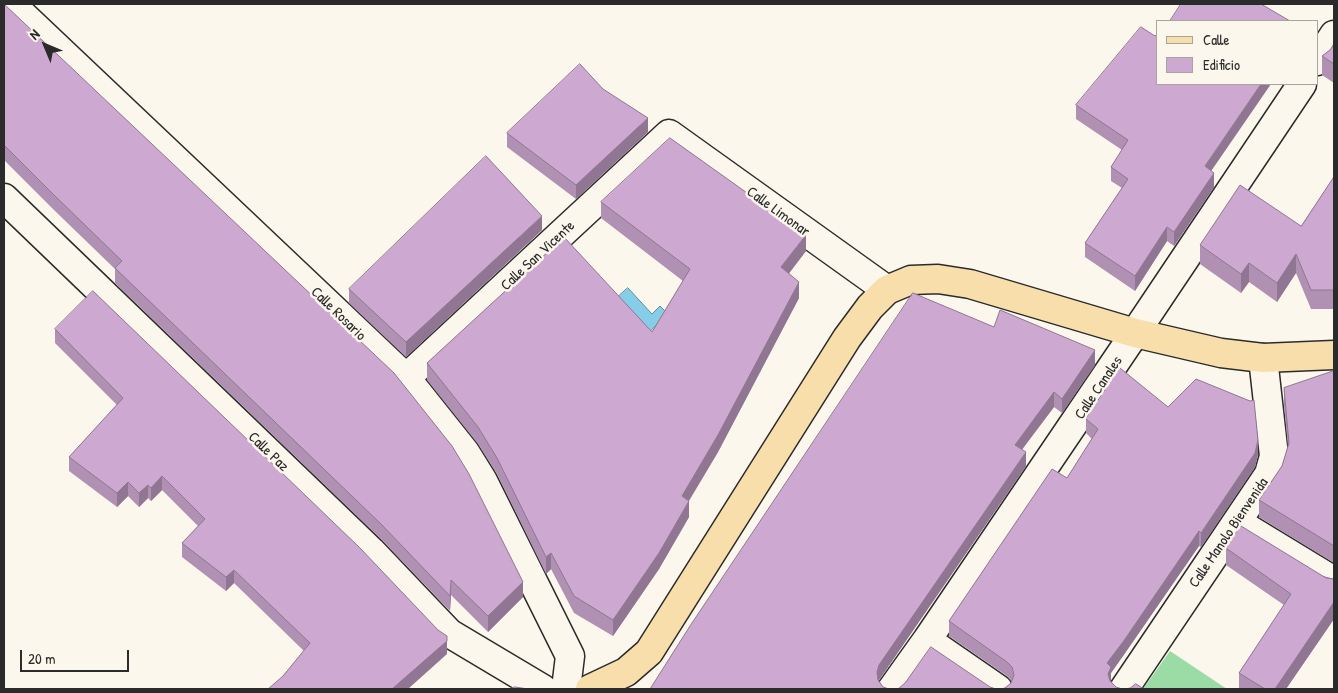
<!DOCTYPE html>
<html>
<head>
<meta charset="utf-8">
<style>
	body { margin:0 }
	#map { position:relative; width:1338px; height:693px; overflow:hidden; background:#fbf7ec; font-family:"Patrick Hand",sans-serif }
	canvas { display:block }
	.frame { position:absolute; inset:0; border:5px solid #2b2b2b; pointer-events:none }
	.legend { position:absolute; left:1156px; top:20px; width:162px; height:65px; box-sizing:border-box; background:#fbf7ec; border:1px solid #a8a59f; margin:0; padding:6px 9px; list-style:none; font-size:15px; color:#2b2b2b }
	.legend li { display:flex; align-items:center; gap:10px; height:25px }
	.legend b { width:25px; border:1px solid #a8a59f }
	.north { position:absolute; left:20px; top:20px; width:50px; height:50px; -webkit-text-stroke:4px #fbf7ec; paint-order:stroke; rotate:315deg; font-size:14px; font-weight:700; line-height:20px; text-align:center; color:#2b2b2b }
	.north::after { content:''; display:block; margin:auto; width:18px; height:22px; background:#2b2b2b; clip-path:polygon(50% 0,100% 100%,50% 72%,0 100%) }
	.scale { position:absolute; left:20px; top:650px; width:109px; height:22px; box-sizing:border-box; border:2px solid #2b2b2b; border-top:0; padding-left:6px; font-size:15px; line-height:18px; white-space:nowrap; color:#2b2b2b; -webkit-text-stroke:4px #fbf7ec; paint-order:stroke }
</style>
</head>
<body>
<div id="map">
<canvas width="1338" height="693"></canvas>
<div class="frame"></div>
<ul class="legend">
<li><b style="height:6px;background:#f8deab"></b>Calle</li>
<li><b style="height:14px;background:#cda8d0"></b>Edificio</li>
</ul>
<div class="north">N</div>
<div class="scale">20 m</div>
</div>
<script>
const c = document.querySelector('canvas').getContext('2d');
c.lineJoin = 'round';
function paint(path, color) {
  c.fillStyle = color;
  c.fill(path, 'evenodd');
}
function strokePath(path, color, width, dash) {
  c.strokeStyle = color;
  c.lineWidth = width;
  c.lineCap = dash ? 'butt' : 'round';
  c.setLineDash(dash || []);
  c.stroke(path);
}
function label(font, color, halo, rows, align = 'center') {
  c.font = font + ' "Patrick Hand",sans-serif';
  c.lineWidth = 5;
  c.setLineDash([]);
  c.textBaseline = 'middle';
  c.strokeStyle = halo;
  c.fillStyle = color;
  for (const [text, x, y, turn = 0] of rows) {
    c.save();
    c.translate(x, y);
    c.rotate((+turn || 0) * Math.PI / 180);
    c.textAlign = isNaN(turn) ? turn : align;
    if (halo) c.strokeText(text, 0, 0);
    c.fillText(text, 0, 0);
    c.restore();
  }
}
const green = new Path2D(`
	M1170,651L1227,689H1143Z`);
const water = new Path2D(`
	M628,288L652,314L660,306L668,314L644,337L611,303Z`);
const minor = new Path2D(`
	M11,4L406,378L465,452L483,481L570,656L566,689
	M1317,61L1334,35
	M4,198L371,551L449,633L543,689
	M406,378L669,134L887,290
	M1237,522L1334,581
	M927,640L998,689
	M892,689L927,640L1135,333L1302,84
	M1124,689L1269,474L1274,456L1263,358`);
const major = new Path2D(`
	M590,689L626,672L649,652L847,338L870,307L887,290L911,280L938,279L970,284L1135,333L1221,353L1263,358L1334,355`);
const wall = new Path2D(`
	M4,4L523,597L488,632L451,595L450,611L382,540L115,283V269L54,210L4,160Z
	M1155,36L1211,171L1214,187L1174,246L1167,241L1135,291L1085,257V243L1122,188L1111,181V167L1122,150L1076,119V105Z
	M1334,44V83L1322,75V56L1330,50Z
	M603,89L648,132L576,199L507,147V133Z
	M1334,177V309H1311L1296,273L1277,302L1249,282L1241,293L1200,264V245L1301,226Z
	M601,202L806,251L789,273L799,298L718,452L689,501V517L659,569L613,636L574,613L551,569L546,574L497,474L478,444L427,380V363L652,332L683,281L601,218Z
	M542,230L406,357L349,303V289Z
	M994,327L1095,365L1062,413L1054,407L1022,449L1026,466L879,680V682L883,687L650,689Z
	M55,329L447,654L283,676L304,651L234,583L226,591L182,557V543L198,526L162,490L151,501L148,498L139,507L128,496L117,507L69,471V457L117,405L55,343Z
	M1334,371V563L1259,517V500L1282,466L1288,447L1284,405V388Z
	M1168,407L1258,455L1255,467L1201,547L1199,546L1123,656L1111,673V681L1116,687L1005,688L1011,683V681L1007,676L949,636V621L1067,478L1092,439L1086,433V419Z
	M1226,548L1334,579V619L1286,689H1239V673L1284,605L1226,565Z`);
const shadedWall = new Path2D(`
	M1261,84H1271L1205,180V166Z
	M648,118V132L576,199V185Z
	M1214,173V187L1174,246V232Z
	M542,216V230L406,357V342Z
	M1167,227V241L1135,291V276Z
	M806,235V251L781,284V267Z
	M1296,254V273L1277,302V283Z
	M1249,263V282L1241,293V274Z
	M799,282V298L718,452L682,512V496Z
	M1095,350V365L1062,413V399Z
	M1054,392V407L1015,459V445Z
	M1258,440V455L1255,467L1201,547V533Z
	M1026,452V466L879,680L877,687V672L879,665Z
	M162,476V490L151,501V488Z
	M128,482V496L117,507V493Z
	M148,485V498L139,507V493Z
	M689,501V517L659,569L613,636V620Z
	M1199,531V546L1123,656L1111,673V682L1108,688L1107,663Z
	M551,553V569L546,574V557Z
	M234,570V583L226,591V577Z
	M451,580V595L450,611V596Z
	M523,582V597L488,632V616Z
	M1334,602V619L1286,689H1275Z
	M447,636V654L408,689H392Z`);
const building = new Path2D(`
	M4,4L394,373L452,446L469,474L523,582L488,616L451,580L450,596L382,525L115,268L122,261L54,195L4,145Z
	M1181,4H1261L1290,21H1170Z
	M1141,27L1155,36L1157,34V84H1261L1205,166L1214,173L1174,232L1167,227L1135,276L1085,243L1128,179L1111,167L1128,140L1076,105Z
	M1334,44V64L1322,56L1330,50Z
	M580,64L603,89L648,118L576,185L507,133Z
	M670,138L806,235L781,267L799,282L718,435L682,496L689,501L659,553L613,620L574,596L551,553L546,557L497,458L478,427L427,363L564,237L652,332L690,269L601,202Z
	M486,156L542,216L406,342L349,289Z
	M1334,177V290H1311L1296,254L1277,283L1249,263L1241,274L1200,245L1240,185L1301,226Z
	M93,291L360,548L438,630L447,636V641L392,689H268L283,676L310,643L234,570L226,577L182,543L205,519L162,476L151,488L148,485L139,493L128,482L117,493L69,457L123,398L55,329Z
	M913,293L994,327L1000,310L1095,350L1062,399L1054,392L1015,445L1026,452L879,665L877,672L878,680L883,687L889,689H650L690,626Z
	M1120,368L1168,407L1196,379L1250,401L1254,400L1258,440L1255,453L1201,533L1199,531L1123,642L1107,663L1111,667L1108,674L1110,681L1116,687L1122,689H1000L1005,688L1011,683L1014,675L1012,667L1007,662L949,621L1052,469L1067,478L1098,429L1086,419Z
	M1334,371V546L1259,500L1282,466L1289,443L1284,388Z
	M1241,526L1326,578L1334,579V602L1275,689H1265L1239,673L1291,594L1226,548Z
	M931,647L990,687L996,689H893H898L905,683Z
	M1136,684L1144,689H1126L1130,688Z
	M515,687L528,689H509Z`);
const streetNames = [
	["Calle Limonar",778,212,36],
	["Calle San Vicente",538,256,-43],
	["Calle Rosario",338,314,44],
	["Calle Canales",1099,388,-56],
	["Calle Paz",268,452,44],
	["Calle Manolo Bienvenida",1229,533,-56]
];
paint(green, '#9bdba5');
paint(water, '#86cde8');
strokePath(water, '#628c9c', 1);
strokePath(minor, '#2b2b2b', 31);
strokePath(major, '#2b2b2b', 31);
strokePath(minor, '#fbf7ec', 28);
strokePath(major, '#f8deab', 28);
paint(wall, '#b090b3');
paint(shadedWall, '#907692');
paint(building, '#cda8d0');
strokePath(building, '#907692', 1);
label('15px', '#2b2b2b', '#fbf7ec', streetNames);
</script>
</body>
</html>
